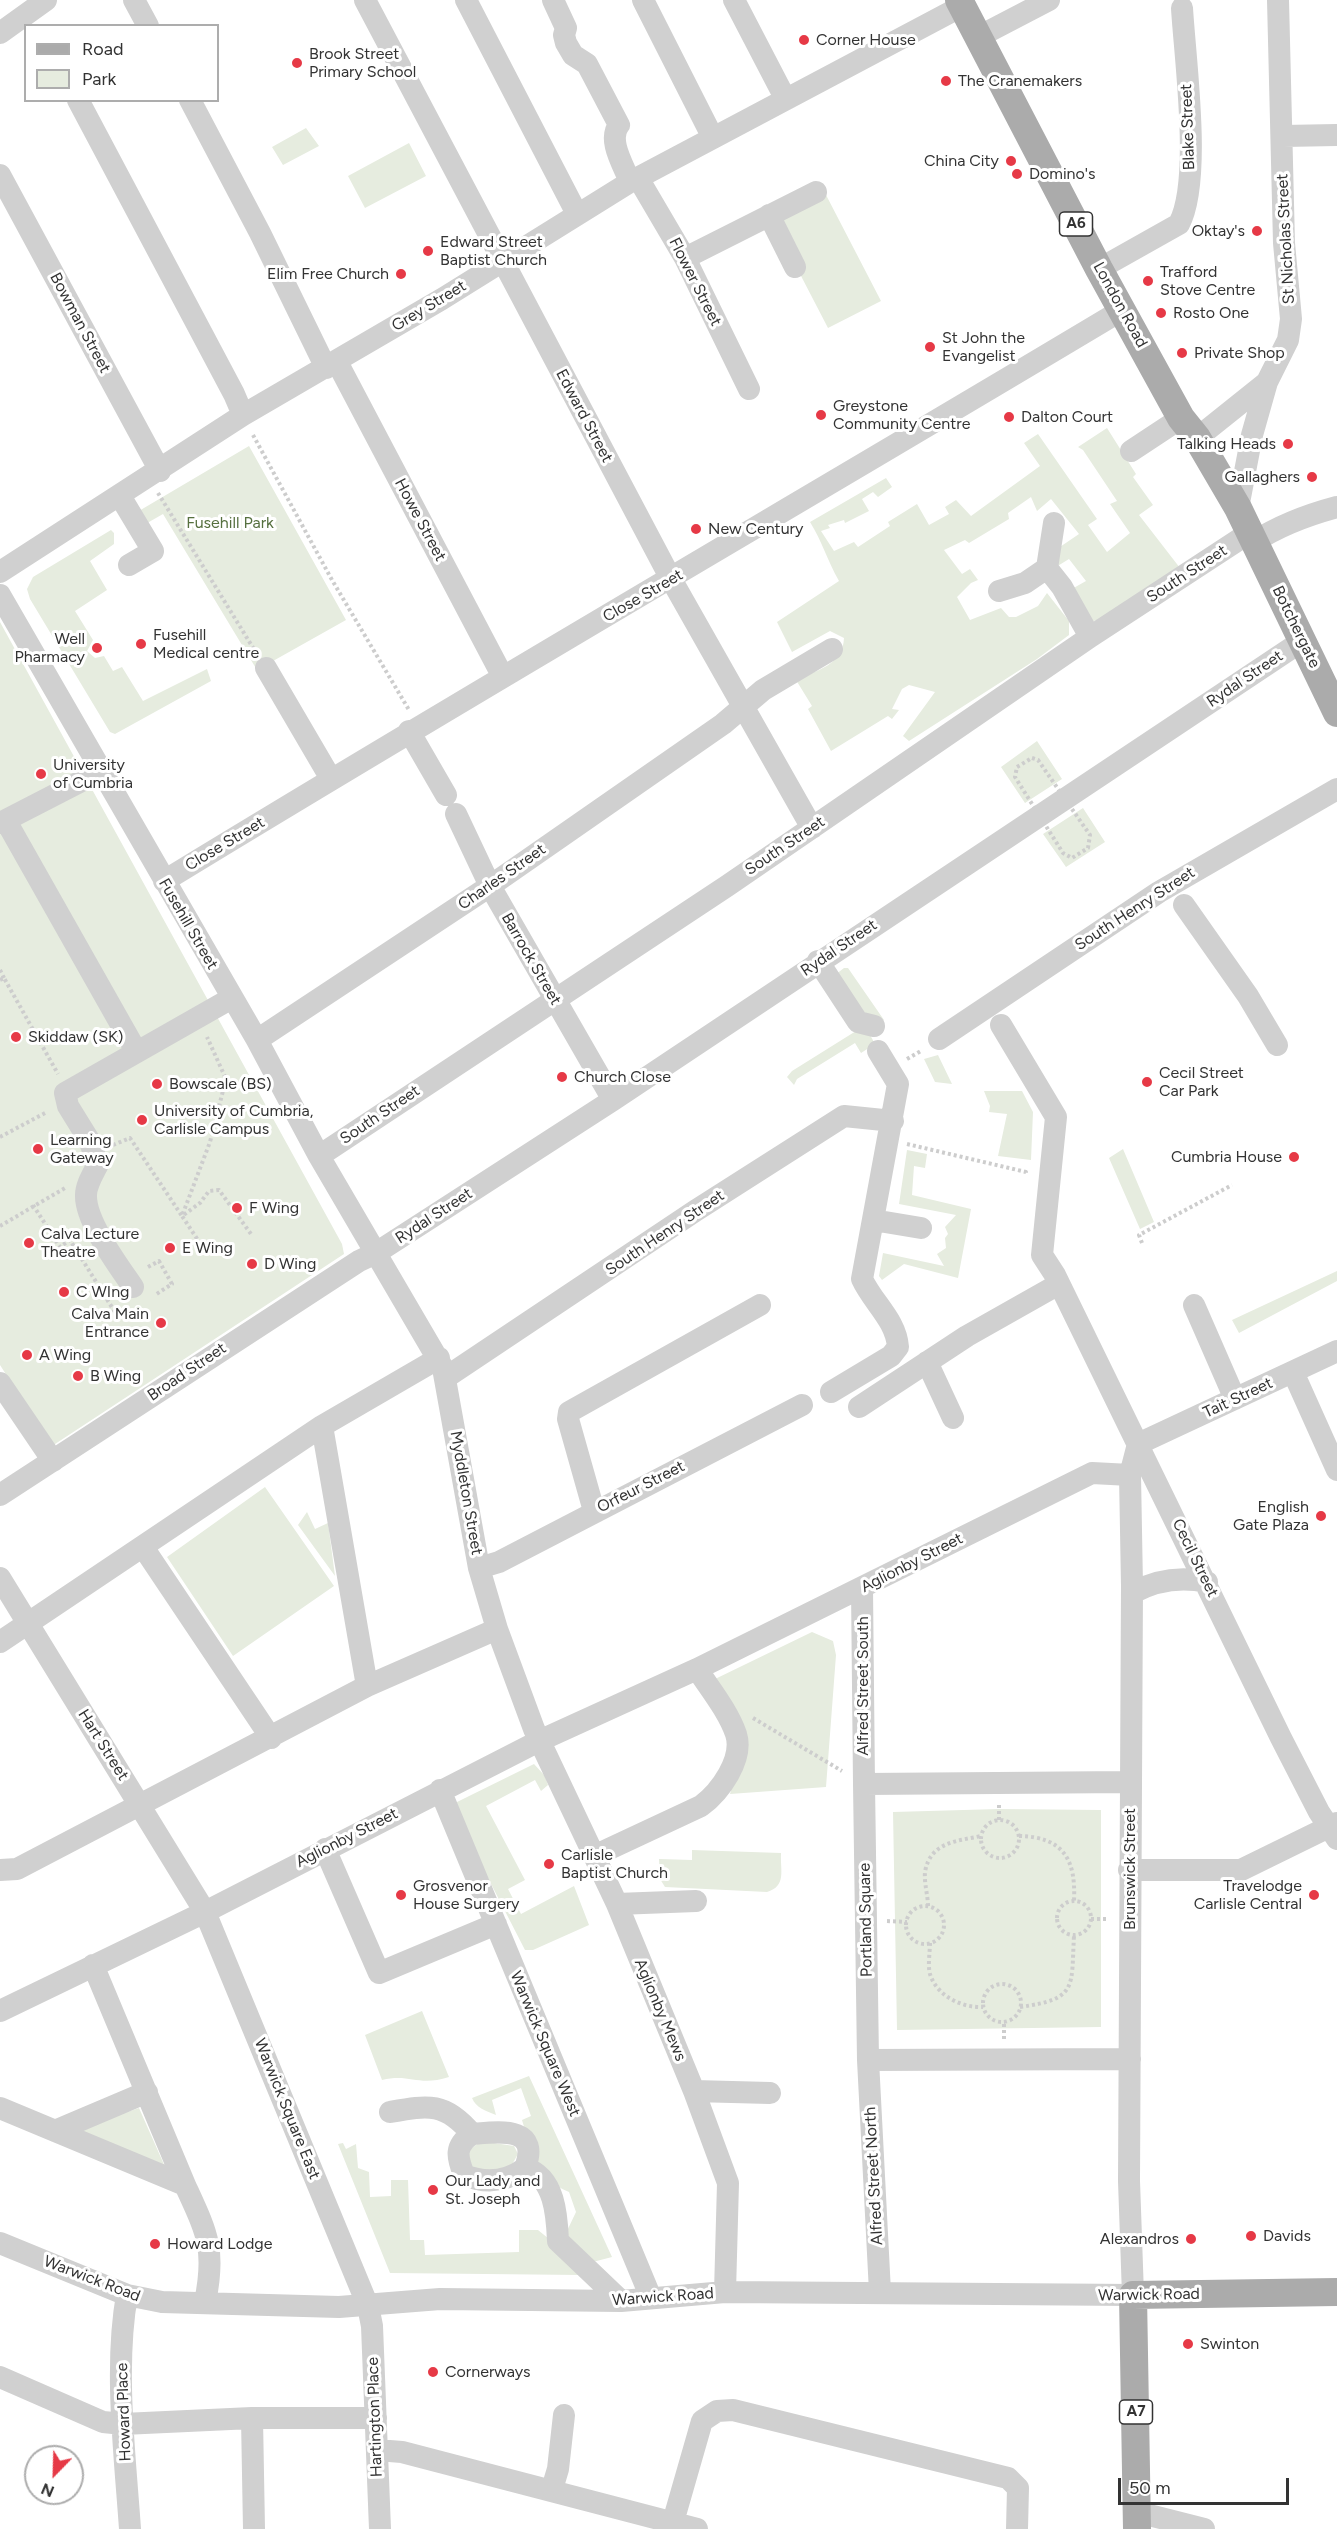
<!DOCTYPE html>
<html>
<head>
<meta charset="utf-8">
<style>
	body { margin:0 }
	#map { position:relative; width:1337px; height:2529px; overflow:hidden; background:#fff; font-family:Figtree,sans-serif }
	canvas { display:block }
	.legend { position:absolute; left:24px; top:24px; width:195px; height:78px; box-sizing:border-box; background:#fff; border:2px solid #adadad; margin:0; padding:8px 10px; list-style:none; font-size:18px; color:#333 }
	.legend li { display:flex; align-items:center; gap:12px; height:30px }
	.legend b { width:30px; border:2px solid #adadad }
	.north { position:absolute; left:24px; top:2445px; width:60px; height:60px; box-sizing:border-box; background:#fff; border:2px solid #adadad; border-radius:50%; rotate:203deg; font-size:16px; font-weight:700; line-height:24px; text-align:center; color:#333 }
	.north::after { content:''; display:block; margin:auto; width:21px; height:27px; background:#e63946; clip-path:polygon(50% 0,100% 100%,50% 72%,0 100%) }
	.scale { position:absolute; left:1118px; top:2478px; width:171px; height:27px; box-sizing:border-box; border:3px solid #333; border-top:0; padding-left:8px; font-size:18px; line-height:21px; white-space:nowrap; color:#333; -webkit-text-stroke:4px #fff; paint-order:stroke }
</style>
</head>
<body>
<div id="map">
<canvas width="1337" height="2529"></canvas>
<ul class="legend">
<li><b style="height:8px;background:#ababab"></b>Road</li>
<li><b style="height:16px;background:#e6ecdf"></b>Park</li>
</ul>
<div class="north">N</div>
<div class="scale">50 m</div>
</div>
<script>
const c = document.querySelector('canvas').getContext('2d');
c.lineJoin = 'round';
function paint(path, color) {
  c.fillStyle = color;
  c.fill(path, 'evenodd');
}
function strokePath(path, color, width, dash) {
  c.strokeStyle = color;
  c.lineWidth = width;
  c.lineCap = dash ? 'butt' : 'round';
  c.setLineDash(dash || []);
  c.stroke(path);
}
function label(font, color, halo, rows, align = 'center') {
  c.font = font + ' Figtree,sans-serif';
  c.lineWidth = 6;
  c.setLineDash([]);
  c.textBaseline = 'middle';
  c.strokeStyle = halo;
  c.fillStyle = color;
  for (const [text, x, y, turn = 0] of rows) {
    c.save();
    c.translate(x, y);
    c.rotate((+turn || 0) * Math.PI / 180);
    c.textAlign = isNaN(turn) ? turn : align;
    if (halo) c.strokeText(text, 0, 0);
    c.fillText(text, 0, 0);
    c.restore();
  }
}
const green = new Path2D(`
	M306,128L319,146L283,165L272,147Z
	M409,143L426,176L365,208L348,176Z
	M825,193L881,301L828,328L772,220Z
	M1107,428L1136,474L1133,477L1153,505L1139,515L1180,568L1103,620L1092,621L1063,594L1086,581L1069,559L1056,567L1054,551L1079,534L1051,499L1037,511L1031,497L1008,513L1009,519L969,543L965,540L944,550L962,574L970,569L978,580L971,583L957,597L970,620L1001,608L1009,617H1016L1038,606L1047,593L1069,621V635L1037,659L909,741L903,736L935,692L909,685L902,689L892,709L899,710L892,719L888,716L831,751L808,709L812,706L796,680C817,670 843,665 844,638L830,631L792,652L777,622L839,581C827,560 822,541 810,522L886,478L892,487L878,497L873,492L862,499L869,511L845,523L844,520L828,525L830,528L821,531L834,551L854,542L858,547L890,526L888,522L917,504L929,525L949,514L945,507L956,500L971,516L1040,466L1024,443L1038,434L1097,519L1088,525L1107,552L1130,533L1110,504L1117,501L1083,450L1078,447Z
	M249,446L346,620L257,670L163,514L135,530L127,518Z
	M111,530L114,533V544L90,561L107,590L75,611L93,640L87,651L95,658L104,656L113,671L122,667L143,701L207,669L211,681L115,734L110,732L30,599L27,589L33,577Z
	M0,622L342,1244L344,1254L52,1446L0,1365Z
	M1037,741L1062,779L1025,803L1001,767Z
	M1083,808L1105,842L1066,867L1043,834Z
	M844,968H848L884,1020L875,1027L831,978Z
	M856,1031L869,1033L875,1044L861,1053L855,1043L797,1079L794,1085L787,1077L792,1071Z
	M938,1055L952,1084L935,1082L924,1059Z
	M984,1091H1022L1033,1112L1031,1160L998,1156L1007,1114L989,1112L990,1106Z
	M1123,1149L1154,1222L1140,1229L1109,1158Z
	M907,1150L927,1154L925,1168L914,1166L912,1195L971,1209L958,1278L904,1264L882,1280L879,1276L883,1253L944,1266L937,1254L946,1248L945,1238L948,1234L945,1227L956,1215L899,1204Z
	M1337,1271V1281L1239,1333L1232,1320Z
	M265,1487L334,1586L233,1656L167,1557Z
	M307,1512L315,1529L328,1523L335,1576L298,1525Z
	M812,1632L833,1641L836,1655L826,1787L730,1794L737,1771L713,1680Z
	M534,1764L545,1776L548,1785L541,1791L535,1780L486,1806L525,1880L508,1889L521,1914L574,1886L589,1925L533,1950H525L453,1810L457,1802Z
	M999,1809L1101,1810V2027L897,2030L893,1812Z
	M692,1850L781,1853C780,1870 787,1886 767,1892L665,1887L660,1879L659,1859L692,1860Z
	M422,2011L449,2077C418,2087 410,2073 382,2080L365,2035Z
	M529,2076L612,2257L589,2263L566,2233L576,2212L569,2192C535,2178 532,2153 522,2120L531,2116L521,2088L492,2100L496,2115C486,2111 476,2108 472,2098Z
	M139,2108L166,2169L74,2130Z
	M481,2141L514,2146L518,2154L510,2168L474,2172L467,2152Z
	M343,2143L346,2149L356,2144L358,2168L369,2172L370,2197L391,2196V2180H408L410,2240H424L425,2255L519,2252V2230H538L554,2243L580,2275L390,2273L338,2144Z`);
const path = new Path2D(`
	M253,435L332,580L409,710
	M158,493L255,651
	M1032,758L1038,760L1090,835L1088,848L1072,858L1063,853L1015,777L1017,767Z
	M0,970L4,978
	M0,980L4,978L58,1074
	M907,1059L921,1051
	M0,1137L47,1112
	M907,1144L1026,1172V1174
	M113,1145L130,1138L182,1216L210,1142L226,1079L207,1037
	M33,1205L60,1247L70,1240L118,1317L130,1310
	M0,1226L65,1188
	M1142,1243L1139,1235L1232,1185
	M207,1254L182,1216L200,1203L209,1191L219,1190L251,1234
	M148,1267L159,1261L172,1284L155,1295
	M753,1718L842,1771
	M999,1820V1803
	M981 1839a19 19 0 1 1 38 0a19 19 0 1 1-38 0Z
	M1019,1836C1064,1837 1076,1860 1074,1901
	M1057 1918a17 17 0 1 1 34 0a17 17 0 1 1-34 0Z
	M928,1906C928,1896 924,1883 925,1872C930,1842 957,1841 981,1836
	M906 1925a19 19 0 1 1 38 0a19 19 0 1 1-38 0Z
	M1091,1919H1108
	M887,1921L907,1922
	M930,1943C930,1953 927,1968 931,1977C939,1997 963,2008 983,2007
	M983 2003a19 19 0 1 1 38 0a19 19 0 1 1-38 0Z
	M1020,2007C1078,1999 1071,1988 1074,1936
	M1004,2039V2022`);
const minor = new Path2D(`
	M134,0L148,26
	M365,0L671,579L812,828
	M466,0L577,214
	M553,0L566,28L564,35L566,43L573,55L587,64L619,125C607,140 624,166 630,182
	M643,0L713,138
	M734,0L785,98
	M0,33L46,0
	M978,37L1049,0
	M78,100L234,394L243,415
	M190,100L260,233L326,368
	M1283,136L1337,135
	M0,175L160,471
	M638,178L685,258L749,389
	M769,215L795,267
	M685,258L816,192
	M1099,269L1179,224C1202,181 1185,60 1182,8
	M337,362L503,677
	M1197,438L1267,382L1288,340L1291,319L1284,243L1278,0
	M1131,451L1181,418
	M120,496L153,551L129,565
	M1238,508L1252,435L1267,382
	M1254,542C1280,525 1307,515 1337,507
	M1047,568L1062,587L1090,637
	M0,572L243,415L442,299L630,182L962,6
	M999,591L1025,583L1047,568L1054,523
	M0,595L257,1040L319,1156L443,1368L479,1568L497,1629L534,1729L617,1904L694,2091L728,2183L725,2292
	M266,668L331,779
	M409,731L446,795
	M456,814L490,886L613,1100
	M6,821L136,1051
	M0,823L101,771
	M164,881C481,687 803,501 1122,310
	M1184,905L1248,996L1277,1045
	M818,961L858,1022L874,1026
	M1001,1025L1056,1117L1042,1255L1055,1275L1281,1738L1319,1812L1337,1839
	M939,1039L1159,892L1337,789
	M257,1040L490,886L723,724L763,690L832,649
	M319,1156L727,886L1090,637L1249,533
	M873,1220L921,1228
	M133,1287C118,1265 85,1221 86,1195C86,1185 93,1174 98,1164L89,1140L68,1106L65,1093L232,998
	M1194,1305L1235,1399
	M927,1362L953,1418
	M1293,1372L1337,1470
	M445,1378L695,1211L844,1116L893,1121
	M0,1383L53,1461
	M831,1392L891,1356L898,1347C896,1320 873,1303 862,1279L898,1084L878,1051
	M859,1407L967,1336L1059,1284
	M322,1426L367,1686
	M1138,1444L1337,1351
	M0,1495L359,1261L376,1253L613,1100L1302,641
	M594,1511L568,1419L569,1412L760,1305
	M143,1547L271,1738
	M479,1568L499,1562L802,1405
	M0,1578L205,1912L368,2306L372,2326L380,2529
	M862,1588L864,1784
	M1132,1593C1156,1580 1180,1576 1207,1582
	M0,1642L322,1426L439,1358
	M1129,1782L864,1784L868,2060L1130,2059
	M440,1790L651,2298
	M325,1849L379,1973L496,1924
	M594,1856L701,1806C720,1792 744,1759 736,1734C728,1711 710,1689 697,1669
	M0,1870L17,1869L367,1686L497,1629
	M1129,1870H1241L1337,1823
	M617,1904L696,1901
	M93,1965L185,2185
	M0,2011L205,1912L539,1741L697,1669L1092,1473L1130,1475
	M868,2060L880,2292
	M694,2091L770,2093
	M0,2108L185,2185C207,2233 216,2249 205,2302
	M390,2112C429,2105 445,2102 472,2134C498,2132 541,2125 525,2168C555,2177 557,2216 558,2241L621,2301
	M55,2131L147,2092
	M472,2134C454,2146 457,2157 464,2175C486,2184 506,2182 525,2168
	M0,2243L127,2295L162,2302L339,2307L440,2299L621,2301L725,2292L1133,2295L1129,2181L1132,1586L1130,1475L1138,1444
	M127,2295C114,2367 125,2456 130,2529
	M0,2377L103,2422L123,2424L252,2418H376
	M252,2418L254,2529
	M377,2450L402,2452L697,2529
	M552,2489L558,2469L564,2415
	M1137,2512L1204,2529
	M673,2522L702,2421L717,2411L733,2410L1008,2478L1018,2488L1017,2529`);
const major = new Path2D(`
	M959,0L1099,269L1181,418L1197,438L1238,508L1337,713
	M1137,2529L1133,2295L1337,2292`);
const markers = [
	[804,40,6,"#e63946"],
	[297,63,6,"#e63946"],
	[946,81,6,"#e63946"],
	[1011,161,6,"#e63946"],
	[1017,174,6,"#e63946"],
	[1257,231,6,"#e63946"],
	[428,251,6,"#e63946"],
	[401,274,6,"#e63946"],
	[1148,281,6,"#e63946"],
	[1161,313,6,"#e63946"],
	[930,347,6,"#e63946"],
	[1182,353,6,"#e63946"],
	[821,415,6,"#e63946"],
	[1009,417,6,"#e63946"],
	[1288,444,6,"#e63946"],
	[1312,477,6,"#e63946"],
	[696,529,6,"#e63946"],
	[141,644,6,"#e63946"],
	[97,648,6,"#e63946"],
	[41,774,6,"#e63946"],
	[16,1037,6,"#e63946"],
	[562,1077,6,"#e63946"],
	[1147,1082,6,"#e63946"],
	[157,1084,6,"#e63946"],
	[142,1120,6,"#e63946"],
	[38,1149,6,"#e63946"],
	[1294,1157,6,"#e63946"],
	[237,1208,6,"#e63946"],
	[29,1243,6,"#e63946"],
	[170,1248,6,"#e63946"],
	[252,1264,6,"#e63946"],
	[64,1292,6,"#e63946"],
	[161,1323,6,"#e63946"],
	[27,1355,6,"#e63946"],
	[78,1376,6,"#e63946"],
	[1321,1516,6,"#e63946"],
	[549,1864,6,"#e63946"],
	[401,1895,6,"#e63946"],
	[1314,1895,6,"#e63946"],
	[433,2190,6,"#e63946"],
	[1251,2236,6,"#e63946"],
	[1191,2239,6,"#e63946"],
	[155,2244,6,"#e63946"],
	[1188,2344,6,"#e63946"],
	[433,2372,6,"#e63946"]
];
const shields = [
	[1076,224,33],
	[1136,2412,33]
];
const shieldNames = [
	["A6",1076,224],
	["A7",1136,2412]
];
const poiNames = [
	["Corner House",816,40],
	["Brook Street",309,54],
	["Primary School",309,72],
	["The Cranemakers",958,81],
	["China City",999,161,"right"],
	["Domino's",1029,174],
	["Oktay's",1245,231,"right"],
	["Edward Street",440,242],
	["Baptist Church",440,260],
	["Trafford",1160,272],
	["Stove Centre",1160,290],
	["Elim Free Church",389,274,"right"],
	["Rosto One",1173,313],
	["St John the",942,338],
	["Evangelist",942,356],
	["Private Shop",1194,353],
	["Greystone",833,406],
	["Community Centre",833,424],
	["Dalton Court",1021,417],
	["Talking Heads",1276,444,"right"],
	["Gallaghers",1300,477,"right"],
	["New Century",708,529],
	["Fusehill",153,635],
	["Medical centre",153,653],
	["Well",85,639,"right"],
	["Pharmacy",85,657,"right"],
	["University",53,765],
	["of Cumbria",53,783],
	["Skiddaw (SK)",28,1037],
	["Cecil Street",1159,1073],
	["Car Park",1159,1091],
	["Church Close",574,1077],
	["Bowscale (BS)",169,1084],
	["University of Cumbria,",154,1111],
	["Carlisle Campus",154,1129],
	["Learning",50,1140],
	["Gateway",50,1158],
	["Cumbria House",1282,1157,"right"],
	["F Wing",249,1208],
	["Calva Lecture",41,1234],
	["Theatre",41,1252],
	["E Wing",182,1248],
	["D Wing",264,1264],
	["C WIng",76,1292],
	["Calva Main",149,1314,"right"],
	["Entrance",149,1332,"right"],
	["A Wing",39,1355],
	["B Wing",90,1376],
	["English",1309,1507,"right"],
	["Gate Plaza",1309,1525,"right"],
	["Carlisle",561,1855],
	["Baptist Church",561,1873],
	["Grosvenor",413,1886],
	["House Surgery",413,1904],
	["Travelodge",1302,1886,"right"],
	["Carlisle Central",1302,1904,"right"],
	["Our Lady and",445,2181],
	["St. Joseph",445,2199],
	["Davids",1263,2236],
	["Alexandros",1179,2239,"right"],
	["Howard Lodge",167,2244],
	["Swinton",1200,2344],
	["Cornerways",445,2372]
];
const streetNames = [
	["Blake Street",1188,127,-92],
	["St Nicholas Street",1286,239,-93],
	["Flower Street",695,282,63],
	["London Road",1120,305,61],
	["Grey Street",429,306,-31],
	["Bowman Street",80,323,62],
	["Edward Street",584,416,62],
	["Howe Street",420,520,62],
	["South Street",1187,574,-33],
	["Close Street",643,596,-30],
	["Botchergate",1296,627,64],
	["Rydal Street",1245,679,-34],
	["Close Street",225,844,-31],
	["South Street",785,846,-34],
	["Charles Street",502,877,-35],
	["South Henry Street",1135,909,-33],
	["Fusehill Street",188,924,60],
	["Rydal Street",839,948,-34],
	["Barrock Street",531,959,60],
	["South Street",380,1115,-34],
	["Rydal Street",434,1216,-33],
	["South Henry Street",665,1233,-34],
	["Broad Street",187,1372,-34],
	["Tait Street",1238,1398,-25],
	["Orfeur Street",641,1487,-27],
	["Myddleton Street",466,1493,80],
	["Cecil Street",1195,1558,64],
	["Aglionby Street",912,1563,-27],
	["Alfred Street South",863,1686,-90],
	["Hart Street",103,1745,58],
	["Aglionby Street",347,1838,-27],
	["Brunswick Street",1130,1869,-90],
	["Portland Square",866,1920,-91],
	["Aglionby Mews",660,2010,67],
	["Warwick Square West",545,2044,67],
	["Warwick Square East",287,2109,68],
	["Alfred Street North",874,2176,-93],
	["Warwick Road",92,2279,21],
	["Warwick Road",1149,2295,-1],
	["Warwick Road",663,2297,-4],
	["Howard Place",124,2412,-92],
	["Hartington Place",375,2417,-92]
];
const parkNames = [
	["Fusehill Park",230,523]
];
paint(green, '#e6ecdf');
strokePath(path, '#cdcdcd', 4, [3, 3]);
strokePath(minor, '#d0d0d0', 22);
strokePath(major, '#ababab', 28);
for (const [x, y, r, color] of markers) {
  const dot = new Path2D();
  dot.arc(x, y, r, 0, 2 * Math.PI);
  c.fillStyle = color;
  c.fill(dot);
  strokePath(dot, '#fff', 2);
}
for (const [x, y, w] of shields) {
  const box = new Path2D();
  box.roundRect(x - w / 2, y - 12, w, 24, 4.5);
  c.fillStyle = '#fff';
  c.fill(box);
  strokePath(box, '#333', 1.5);
}
label('bold 15px', '#333', null, shieldNames);
label('16px', '#333', '#fff', poiNames, 'left');
label('16px', '#333', '#fff', streetNames);
label('16px', '#56703f', '#fff', parkNames);
</script>
</body>
</html>
